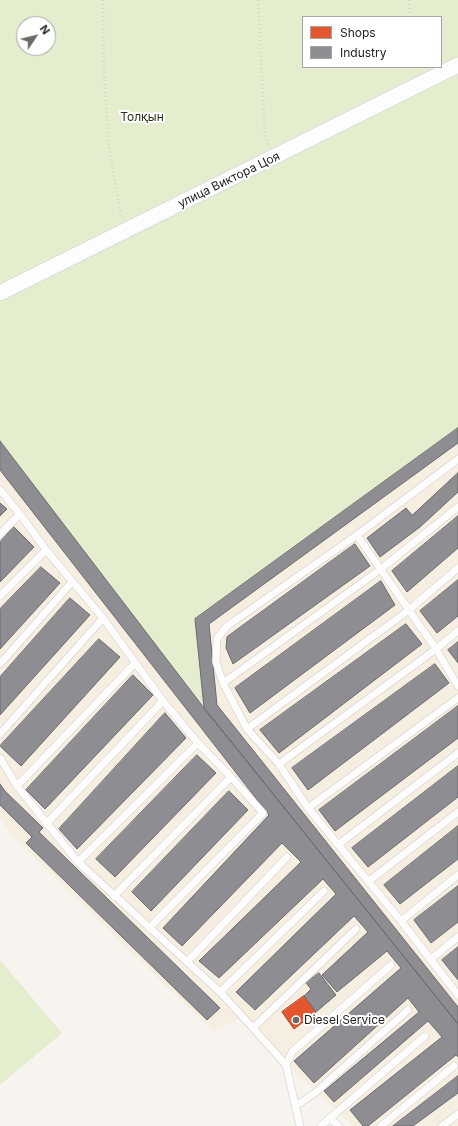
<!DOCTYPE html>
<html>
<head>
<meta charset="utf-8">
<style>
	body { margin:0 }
	#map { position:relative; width:458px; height:1126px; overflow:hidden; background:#f7f4f0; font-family:Inter,sans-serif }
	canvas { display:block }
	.legend { position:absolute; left:302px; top:16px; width:140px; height:52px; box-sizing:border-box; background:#fff; border:1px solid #a6a5a4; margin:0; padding:5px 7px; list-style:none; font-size:12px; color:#201e1b }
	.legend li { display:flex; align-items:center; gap:8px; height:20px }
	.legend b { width:20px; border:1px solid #a6a5a4 }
	.north { position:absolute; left:16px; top:16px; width:40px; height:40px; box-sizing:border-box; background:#fff; border:1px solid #a6a5a4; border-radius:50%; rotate:55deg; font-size:11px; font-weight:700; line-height:16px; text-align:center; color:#201e1b }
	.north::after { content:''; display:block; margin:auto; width:14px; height:18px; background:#6b6966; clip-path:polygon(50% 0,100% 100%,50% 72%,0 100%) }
</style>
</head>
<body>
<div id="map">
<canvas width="458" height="1126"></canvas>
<ul class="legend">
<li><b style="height:11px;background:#e4572e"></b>Shops</li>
<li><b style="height:11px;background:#8d8d92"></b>Industry</li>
</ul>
<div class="north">N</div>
</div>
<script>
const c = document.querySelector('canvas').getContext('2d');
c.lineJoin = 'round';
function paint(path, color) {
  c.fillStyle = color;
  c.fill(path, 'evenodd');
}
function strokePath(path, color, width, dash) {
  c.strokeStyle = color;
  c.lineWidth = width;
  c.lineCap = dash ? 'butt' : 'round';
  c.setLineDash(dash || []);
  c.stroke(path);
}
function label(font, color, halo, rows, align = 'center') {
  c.font = font + ' Inter,sans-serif';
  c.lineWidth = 4;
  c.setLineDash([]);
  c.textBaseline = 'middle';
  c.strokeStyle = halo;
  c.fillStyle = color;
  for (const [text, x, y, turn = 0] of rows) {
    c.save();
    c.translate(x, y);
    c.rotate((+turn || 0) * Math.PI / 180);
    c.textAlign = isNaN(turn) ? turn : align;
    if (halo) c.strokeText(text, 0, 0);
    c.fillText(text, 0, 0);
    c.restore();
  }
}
const industrial = new Path2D(`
	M458,428V1126H353L295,1073L247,1015L213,1032L16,840L0,819V441L204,708L195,619Z`);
const green = new Path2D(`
	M0,0H458V428L196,619L204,708L0,441ZM303,17H441V67H303ZM24,24H48V48H24Z
	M0,960L62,1033L0,1085Z`);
const shops = new Path2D(`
	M304,996L316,1012L294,1029L282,1012Z`);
const industry = new Path2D(`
	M458,428V443L209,624L217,705L458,1007V1024L204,708L195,619Z
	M0,441L204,708L458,1024V1057L456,1055L368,1126H363L350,1110L442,1037L428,1021L334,1102L324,1091L419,1012L408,998L314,1083L294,1061L401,968L387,951L337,992L322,975L368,932L354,916L255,1010L236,992L336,894L323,879L219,978L199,961L301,862L282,843L182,946L163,928L269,815L0,470Z
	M458,473V492L420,527L380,557L367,538L406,508L412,515Z
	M0,503L7,509L0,516Z
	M458,516V548L407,592L392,571Z
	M14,527L34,547L0,582V542Z
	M355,544L370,566L233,664L226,648L227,637Z
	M41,567L60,583L0,649V609Z
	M458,580V616L437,633L420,611Z
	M381,581L395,605L250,713L235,688Z
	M70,598L90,615L0,715V677Z
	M406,624L422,644L279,753L260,730Z
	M99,639L120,657L21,766L0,746Z
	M458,642V663L448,650Z
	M435,664L449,683L308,790L292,768Z
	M133,675L153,695L45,809L26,790Z
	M458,706V738L335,831L319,810Z
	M165,713L186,738L77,849L59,829Z
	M197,755L216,773L115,877L96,859Z
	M458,766V797L368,867L352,848Z
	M0,784L5,791L43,828L39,832L220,1008L207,1020L26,843L32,837L0,805Z
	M229,791L248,810L151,911L132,892Z
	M458,826V859L400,904L384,885Z
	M458,886V922L431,943L414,920Z
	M458,947V980L442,960Z
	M319,973L336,995L316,1012L304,996L311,989L306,983Z
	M458,1076V1093L413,1126H393Z`);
const path = new Path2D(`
	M103,0L104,71L109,147L121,217
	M258,0L265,135L268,145
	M409,0L410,17`);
const lane = new Path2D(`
	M0,490L20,514
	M0,534L20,514L46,550L103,618L163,701L198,743L231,777L263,813L149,928
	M357,535L458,459
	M0,596L46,550
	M0,664L72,582
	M223,683L381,569L458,507
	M458,686L436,649L357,535L227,626L217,639L216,662L223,683L247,729L279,764L308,808L401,921L458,995
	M247,729L409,610L458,568
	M0,734L103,618
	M0,758L17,786L78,862L220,992L253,1028L286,1065L300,1126
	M279,764L436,649L458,631
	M17,786L135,663
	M308,808L458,698
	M46,824L163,701
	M339,844L458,753
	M78,862L198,743
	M369,881L458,812
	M114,896L231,777
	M401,921L458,875
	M431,959L458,937
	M187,962L287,857
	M220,992L324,891
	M253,1028L356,929
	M286,1065L292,1052L391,965
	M296,1106L316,1092L408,1010
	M329,1118L339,1126
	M321,1126L425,1036
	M381,1126L454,1066
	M442,1126L458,1114`);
const street = new Path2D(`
	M0,293L458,65`);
const markers = [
	[296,1020,4,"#6b6966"]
];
const parkNames = [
	["Толқын",142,117]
];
const streetNames = [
	["улица Виктора Цоя",229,180,-26]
];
const poiNames = [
	["Diesel Service",304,1020]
];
paint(industrial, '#f6eee1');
paint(green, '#e4edcd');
paint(shops, '#e4572e');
strokePath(shops, '#a94628', 1);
paint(industry, '#8d8d92');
strokePath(industry, '#6c6c6e', 1);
strokePath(lane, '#cfcdca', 8);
strokePath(street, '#cfcdca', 16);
strokePath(path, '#d7d6d5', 2.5, [1, 3]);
strokePath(lane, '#fefdfd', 7);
strokePath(street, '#fefdfd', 15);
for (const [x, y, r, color] of markers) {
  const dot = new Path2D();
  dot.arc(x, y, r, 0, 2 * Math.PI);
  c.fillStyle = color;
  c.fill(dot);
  strokePath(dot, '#fff', 1.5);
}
label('12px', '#27310f', '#fff', parkNames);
label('12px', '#201e1b', '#fff', streetNames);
label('12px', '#201e1b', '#fff', poiNames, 'left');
</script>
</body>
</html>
